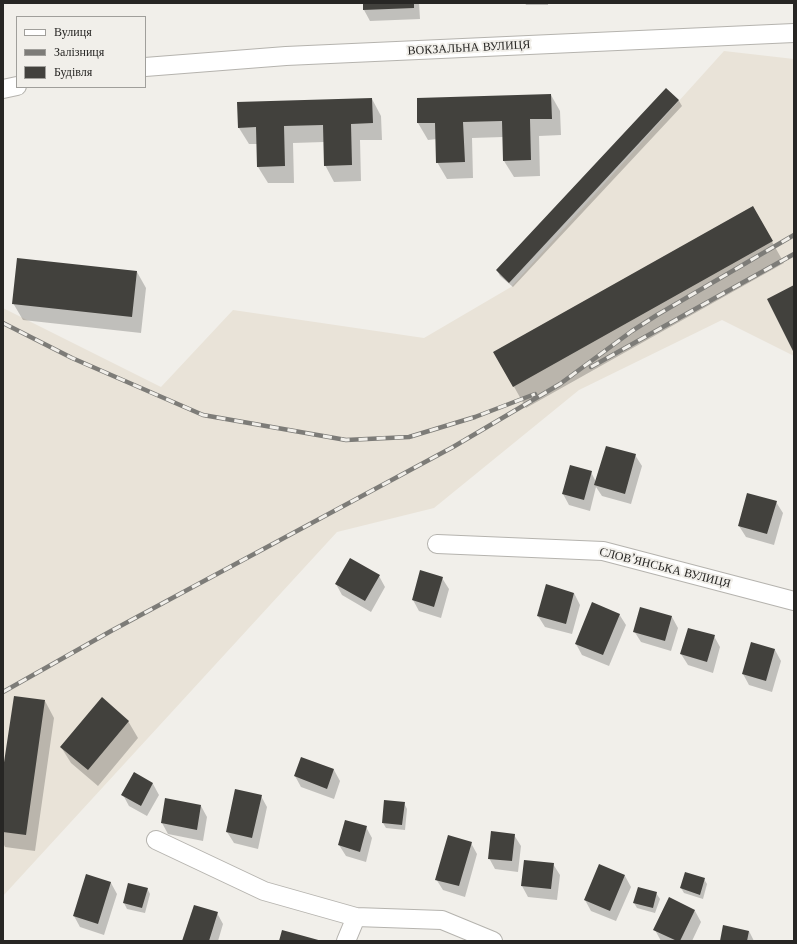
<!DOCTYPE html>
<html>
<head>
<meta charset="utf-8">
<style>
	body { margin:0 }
	#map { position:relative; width:797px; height:944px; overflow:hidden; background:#f1efea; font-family:"Libre Baskerville",serif }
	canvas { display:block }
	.frame { position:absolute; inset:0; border:4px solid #272624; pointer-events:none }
	.legend { position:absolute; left:16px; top:16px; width:130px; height:72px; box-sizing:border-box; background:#f1efea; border:1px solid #a09f9b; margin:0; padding:5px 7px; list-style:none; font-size:12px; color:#272624 }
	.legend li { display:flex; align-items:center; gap:8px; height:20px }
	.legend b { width:20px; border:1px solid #a09f9b }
</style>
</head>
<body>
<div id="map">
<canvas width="797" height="944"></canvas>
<div class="frame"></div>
<ul class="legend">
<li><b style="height:5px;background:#fff"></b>Вулиця</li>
<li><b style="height:5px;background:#7d7c78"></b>Залізниця</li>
<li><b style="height:11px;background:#42413d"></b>Будівля</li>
</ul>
</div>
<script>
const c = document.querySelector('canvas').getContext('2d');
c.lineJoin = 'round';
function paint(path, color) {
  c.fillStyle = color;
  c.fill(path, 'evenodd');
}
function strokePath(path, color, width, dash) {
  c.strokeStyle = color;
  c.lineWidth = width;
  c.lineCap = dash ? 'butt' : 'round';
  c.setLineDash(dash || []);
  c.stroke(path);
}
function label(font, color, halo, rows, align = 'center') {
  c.font = font + ' "Libre Baskerville",serif';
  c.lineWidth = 4;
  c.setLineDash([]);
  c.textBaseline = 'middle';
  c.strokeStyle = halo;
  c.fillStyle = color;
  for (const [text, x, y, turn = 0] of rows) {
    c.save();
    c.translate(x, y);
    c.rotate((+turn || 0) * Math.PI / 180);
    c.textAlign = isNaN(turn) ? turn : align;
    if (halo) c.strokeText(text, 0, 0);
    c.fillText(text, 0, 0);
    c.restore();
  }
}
const built = new Path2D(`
	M724,51L794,59V356L722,320L579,390L434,508L337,532L3,896V308L161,387L233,310L424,338L511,287Z`);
const shadow = new Path2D(`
	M364,3H419L420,19L370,21L364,10Z
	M525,3H548V5H526Z
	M666,89L679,101L682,106L513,287L500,276L497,270Z
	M551,95L560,111L561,135L539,136L540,176L514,177L504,161L503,137L472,138L473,178L447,179L437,162V139L428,140L418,123V99Z
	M372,99L381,116L382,140H360L361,181L334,182L325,165L324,142L293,143L294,183H268L258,167L257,144H249L239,128Z
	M753,208L784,263L526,408L495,353Z
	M137,272L146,288L141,333L23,320L13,303Z
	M635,455L642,466L631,504L602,496L596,487L590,511L569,505L563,494L591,472L596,482Z
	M776,502L783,513L774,545L746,537L739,526Z
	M421,572L442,578L449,589L441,618L419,611L413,600Z
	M379,576L385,587L371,612L342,595L336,584Z
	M574,593L580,605L572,634L545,627L538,616Z
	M619,614L626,625L609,666L582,655L576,644Z
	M672,617L678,628L671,651L641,642L634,631Z
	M714,636L720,647L713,673L688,665L681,654Z
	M752,643L775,650L781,661L772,692L749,685L743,674Z
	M45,701L54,718L35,851L5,847L3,843V776Z
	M128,721L138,738L98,786L71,763L61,747Z
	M301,758L334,770L340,781L334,799L301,787L295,776Z
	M134,774L153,784L159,795L147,816L129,806L123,795Z
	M261,796L267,807L258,849L234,843L227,832Z
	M404,803L407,809L405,830L386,828L383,823Z
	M201,806L207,817L203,841L168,834L162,823Z
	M366,827L372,838L366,862L346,856L339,845Z
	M514,835L521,846L518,872L495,869L489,858Z
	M471,843L477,854L465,897L443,890L436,879Z
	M553,864L560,875L557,900L528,897L522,886Z
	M87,875L111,883L117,894L104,935L80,927L74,916Z
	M625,876L631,887L616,921L591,911L585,900Z
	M704,879L707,884L703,899L684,893L681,888Z
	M129,884L147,888L150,894L145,913L127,909L124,903Z
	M656,893L660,899L655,913L637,908L634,903Z
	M695,911L701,922L692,941H661L655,930Z
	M217,913L223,924L218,941H183Z
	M749,931L754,941H721Z`);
const building = new Path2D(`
	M363,3H414V8L363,10Z
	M666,88L679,100L509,283L496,270Z
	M551,94L552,119H530L531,160L503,161L502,121L463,122L465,162L436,163L435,123H417V98Z
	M372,98L373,123L351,124L352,165L324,166L323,125L284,126L285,166L257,167L256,127L238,128L237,102Z
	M753,206L773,241L513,387L493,352Z
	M17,258L137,271L132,317L12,304Z
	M794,285V353L767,299Z
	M606,446L636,454L625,494L594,485Z
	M570,465L592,471L584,500L562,494Z
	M747,493L777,501L767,534L738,526Z
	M350,558L380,575L365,601L335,584Z
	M420,570L443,577L434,607L412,600Z
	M546,584L574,593L566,624L537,616Z
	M592,602L620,614L603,655L575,644Z
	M640,607L672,616L665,641L633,632Z
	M688,628L715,635L707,662L680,654Z
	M751,642L775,649L766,681L742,674Z
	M14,696L45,700L26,835L3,832V769Z
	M102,697L129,721L88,770L60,747Z
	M301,757L334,769L327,789L294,776Z
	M134,772L153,783L141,806L121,795Z
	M235,789L262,795L252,838L226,832Z
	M165,798L201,805L197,830L161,823Z
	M384,800L405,802L402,825L382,823Z
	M345,820L367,826L360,852L338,845Z
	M491,831L515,834L512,861L488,859Z
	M448,835L472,842L459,886L435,880Z
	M524,860L554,863L551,889L521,886Z
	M599,864L625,875L610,911L584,900Z
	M685,872L705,878L700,895L680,888Z
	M86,874L111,882L98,924L73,916Z
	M128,883L148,888L142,908L123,903Z
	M638,887L657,892L653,908L633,903Z
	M669,897L695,910L680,941H677L653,930Z
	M194,905L218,912L209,941H182Z
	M723,925L749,931L747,941H720Z
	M282,930L322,941H279Z`);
const street = new Path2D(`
	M145,67L286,56L794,33
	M3,89L17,86
	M437,544L603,551L794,601
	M156,840L264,891L356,917L442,920L493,941
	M346,941L356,917`);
const rail = new Path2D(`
	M3,323L72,358L203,415L346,440L409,437L475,417L535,394
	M591,367L794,254
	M3,692L111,631L453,447L560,384L632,331L657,315L794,235`);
const streetNames = [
	["ВОКЗАЛЬНА ВУЛИЦЯ",469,48,-3],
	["СЛОВ’ЯНСЬКА ВУЛИЦЯ",665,568,14]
];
paint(built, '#e9e3d8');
paint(shadow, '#0003');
paint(building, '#42413d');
strokePath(street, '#b5b3ae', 20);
strokePath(street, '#fff', 18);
strokePath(rail, '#7d7c78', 4.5);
strokePath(rail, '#f1efea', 3, [9]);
label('12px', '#272624', '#f1efea', streetNames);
</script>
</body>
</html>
